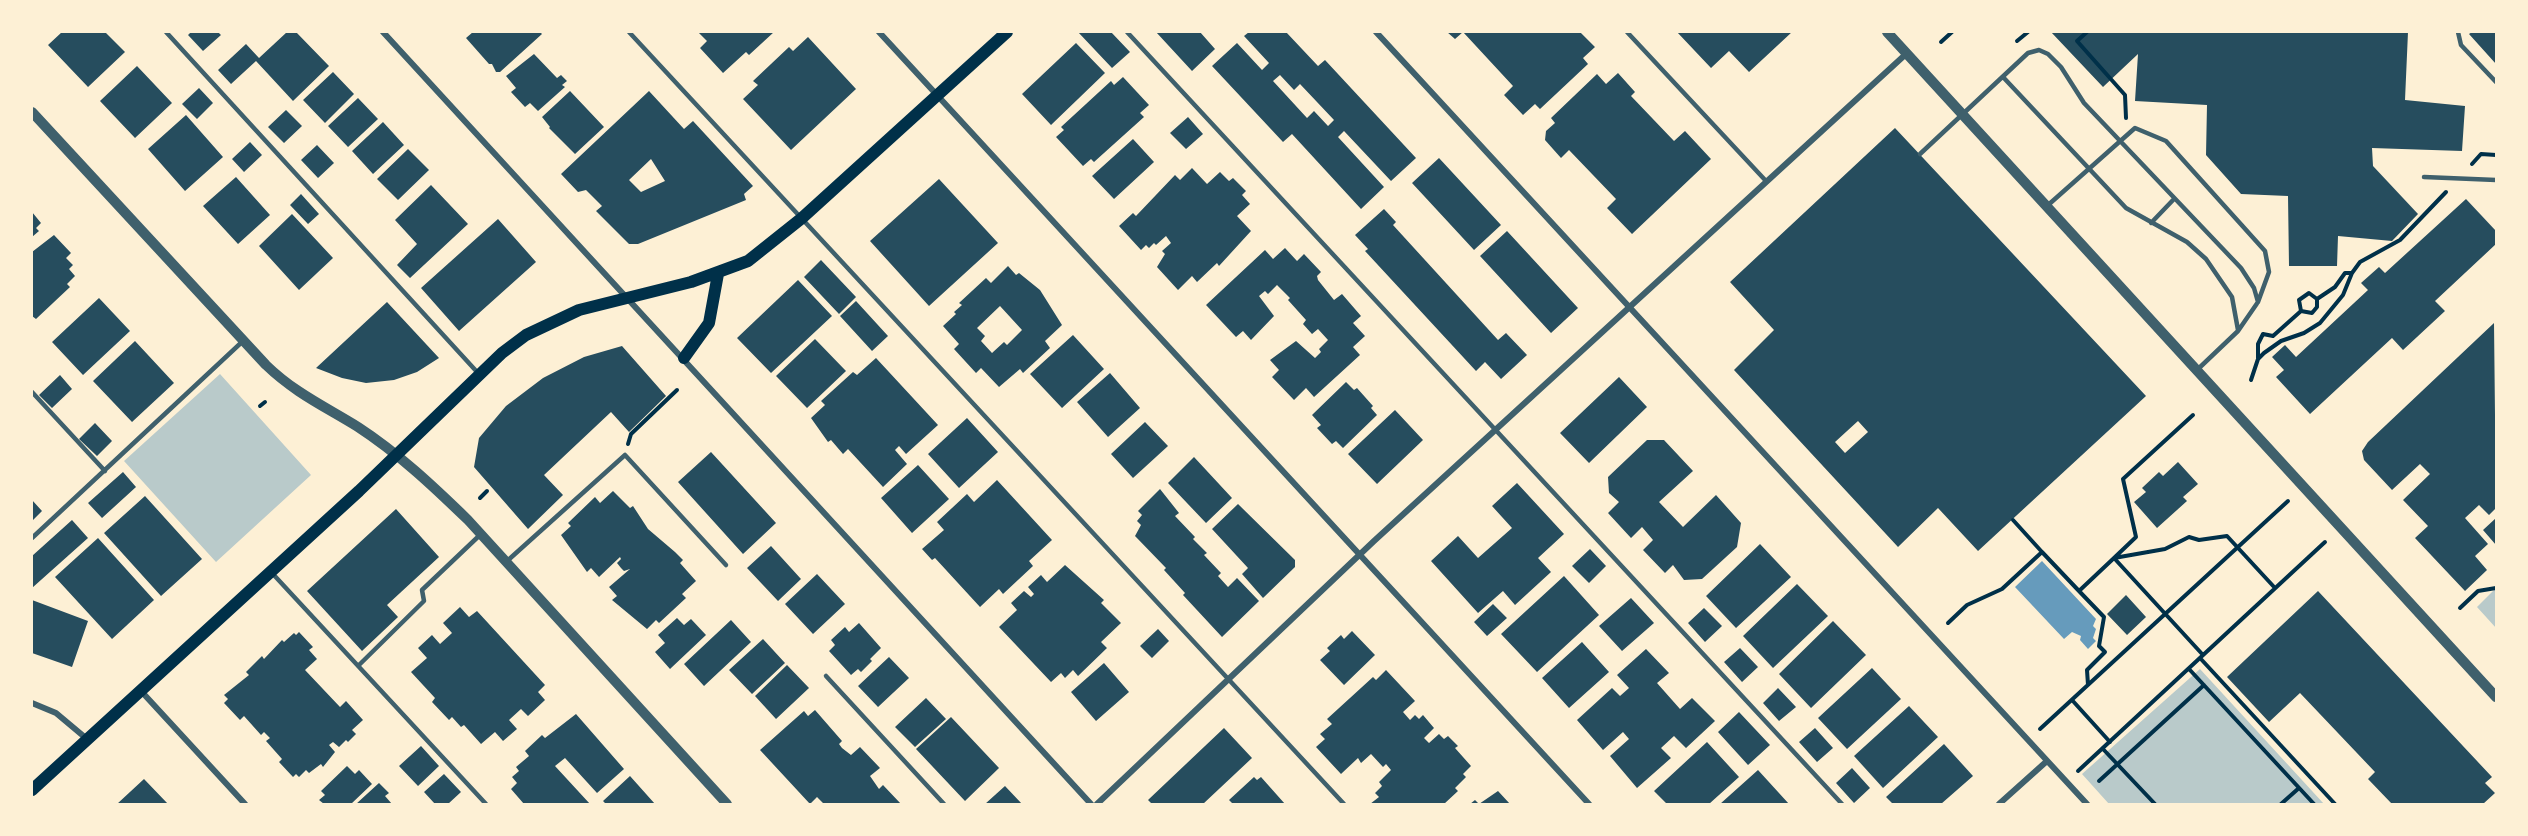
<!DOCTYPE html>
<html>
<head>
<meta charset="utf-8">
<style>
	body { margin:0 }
	#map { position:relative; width:2528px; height:836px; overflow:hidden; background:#fdf0d5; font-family:"Work Sans",sans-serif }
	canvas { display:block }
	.frame { position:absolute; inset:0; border:33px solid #fdf0d5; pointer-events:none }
</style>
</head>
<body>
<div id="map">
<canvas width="2528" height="836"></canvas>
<div class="frame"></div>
</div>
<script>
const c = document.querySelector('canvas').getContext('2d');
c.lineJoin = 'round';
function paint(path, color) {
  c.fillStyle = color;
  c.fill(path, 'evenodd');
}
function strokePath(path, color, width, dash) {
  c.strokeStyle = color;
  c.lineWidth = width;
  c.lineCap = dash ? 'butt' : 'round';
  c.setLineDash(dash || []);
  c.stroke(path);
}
const green = new Path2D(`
	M220,374L311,475L216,562L124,461Z
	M2496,588V628L2477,607Z
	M2200,669L2324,804H2109L2082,774Z`);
const water = new Path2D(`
	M2042,561L2096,619L2093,626L2096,629L2093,638L2096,641L2088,649L2080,640L2081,636L2072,632L2064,639L2015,587Z`);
const building = new Path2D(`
	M62,32H105L125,52L88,87L48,45Z
	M191,32H218L221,35L203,51L188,35Z
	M287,32H296L329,66L293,101L256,61L231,84L218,70L246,44L259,58Z
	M473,32H540L542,34L500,72H496L492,64H489L466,38Z
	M698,32H774L749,55L746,52L723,73L700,48L707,41Z
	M1078,32H1111L1130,52L1112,68Z
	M1156,32H1200L1215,49L1192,71Z
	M1249,32H1286L1318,66L1325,60L1416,158L1391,181L1344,131L1338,137L1384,187L1361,209L1292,134L1283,142L1212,66L1237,43L1262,70L1269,63L1244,36ZM1280,75L1294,90L1300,84L1334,120L1328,126L1314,111L1307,118L1273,81Z
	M1447,32H1580L1595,47L1583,58L1588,64L1540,109L1535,104L1523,115L1504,95L1513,86L1463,32L1455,39Z
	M1677,32H1792L1749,72L1729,51L1711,68Z
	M2051,32H2408L2405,100L2465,106L2462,151L2372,148L2373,166L2418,214L2392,241L2338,236L2337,266H2289L2288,196L2241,194L2206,155L2207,105L2135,101L2138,54L2103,87Z
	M2472,32H2496V64L2469,34Z
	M808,37L856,89L791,150L743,99L758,85L753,81L789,47L793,51Z
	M1076,43L1105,73L1051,125L1022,94Z
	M534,54L557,78L561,75L567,81L562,85L565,87L538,111L530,103L525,107L511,92L516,88L506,76Z
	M137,66L172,103L135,138L100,101Z
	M333,72L354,94L325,123L303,100Z
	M1618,73L1635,92L1631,96L1674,141L1685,131L1711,159L1632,234L1607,208L1616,199L1569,150L1561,158L1545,140L1546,131L1555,123L1551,118L1597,74L1606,84Z
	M1123,77L1149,105L1140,113L1144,117L1094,162L1091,159L1083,166L1056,137L1064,130L1061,127L1111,81L1114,85Z
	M199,88L213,103L197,119L182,104Z
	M570,91L604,127L575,154L549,128L550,127L542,117Z
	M649,91L684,129L693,121L753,186L744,194L746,200L638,244H629L596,211L602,206L586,190L578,192L561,174ZM651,159L665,181L641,192L629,180Z
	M358,98L378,119L348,147L328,126Z
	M286,110L302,126L284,143L268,127Z
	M186,115L223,157L185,191L148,149Z
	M1188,117L1203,134L1186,149L1170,133Z
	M383,122L404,145L373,174L352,151Z
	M1895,128L2146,396L1978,551L1938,508L1898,547L1734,370L1774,330L1730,282ZM1858,421L1868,432L1845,453L1835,442Z
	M1133,139L1154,162L1114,199L1092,176Z
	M250,142L262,155L244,172L232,159Z
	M317,145L334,163L318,178L301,160Z
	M408,149L429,170L398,200L377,179Z
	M1439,158L1501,225L1474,250L1412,183Z
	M1192,168L1207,184L1220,172L1229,181L1233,178L1246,191L1242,195L1250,204L1237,216L1251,231L1219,266L1217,263L1197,282L1192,276L1178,290L1157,267L1165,254L1162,251L1171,243L1166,236L1156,245L1154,243L1149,248L1146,245L1141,250L1119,226L1133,213L1136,216L1175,175L1180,180Z
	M236,177L270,215L238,244L203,206Z
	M939,179L998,243L929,306L870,241Z
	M431,185L468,224L410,278L397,265L417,244L395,220Z
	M301,194L319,214L308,224L290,205Z
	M2466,199L2496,231V244L2435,301L2445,311L2403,350L2392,338L2310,414L2276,377L2284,370L2272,357L2285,345L2296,357L2368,290L2361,283L2379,267L2385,273Z
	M1384,209L1396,222L1393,225L1498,340L1506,333L1527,355L1501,379L1485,362L1476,371L1365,251L1368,249L1355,235Z
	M32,212L41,223L36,228L39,231L32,237Z
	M292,214L333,258L299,290L259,246Z
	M498,219L536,262L459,331L421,288Z
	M1507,231L1578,308L1551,333L1480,256Z
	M54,235L71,253L66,258L73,265L69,269L75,276L67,284L70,287L36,319L32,316V252Z
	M1285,248L1297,261L1304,254L1321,272L1317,276L1318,280L1334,300L1342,294L1361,316L1353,323L1365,336L1353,347L1360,355L1314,397L1306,388L1294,400L1272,377L1279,370L1270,360L1296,341L1315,358L1321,352L1319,349L1328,340L1318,329L1312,334L1303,324L1306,320L1288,300L1290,298L1277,285L1268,294L1265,291L1259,296L1274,316L1251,340L1243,331L1236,337L1206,305L1265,250L1273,259Z
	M821,260L856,297L839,314L804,277Z
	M1008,266L1016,275L1019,273L1040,290L1062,325L1045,341L1050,348L1023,373L1020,369L999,387L981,368L976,373L954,349L959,344L943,326L956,314L954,312L962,305L959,303L986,278L991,283ZM1000,306L1022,330L1007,345L1004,342L992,353L981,341L985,336L977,328Z
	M798,280L832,316L771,373L737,338Z
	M99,298L130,331L83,375L52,342Z
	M856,301L888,336L872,351L840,316Z
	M387,302L439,358L417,372L394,380L366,383L342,378L316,368Z
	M2494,323L2496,508L2489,515L2479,505L2465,518L2488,544L2475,556L2487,570L2465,591L2415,538L2428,526L2403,500L2430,474L2420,464L2392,490L2364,460L2362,451L2368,442Z
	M1073,335L1104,369L1062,408L1030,374Z
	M815,339L846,371L807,408L776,376Z
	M135,341L174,383L132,422L93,381Z
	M622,346L666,396L629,432L611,412L544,475L563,495L528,529L474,467L479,438L506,406L543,378L584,357Z
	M876,358L938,425L906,454L899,446L895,450L907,464L883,487L848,449L843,454L831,440L828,442L811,418L825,405L821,401L853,372L857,375Z
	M1110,373L1140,408L1108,437L1077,402Z
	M60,375L72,389L52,408L39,395Z
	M1619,377L1647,407L1589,463L1560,433Z
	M1346,382L1354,390L1357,388L1373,406L1371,408L1377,415L1343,448L1336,441L1332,444L1317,428L1321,425L1312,415Z
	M1395,410L1423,440L1377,484L1348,454Z
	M967,418L998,452L959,488L928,454Z
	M1145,422L1168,446L1133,478L1111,454Z
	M95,423L112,441L97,456L79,439Z
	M1647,440H1664L1693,471L1659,502L1683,527L1716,495L1741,523L1737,547L1702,579L1684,580L1673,565L1665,573L1643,550L1653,540L1642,527L1631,538L1608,513L1619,502L1609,493L1608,477Z
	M711,452L776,523L743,554L678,482Z
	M1194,457L1232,498L1206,523L1168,483Z
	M2178,462L2198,484L2183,497L2187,501L2157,528L2134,502L2146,492L2142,488L2159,472L2163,476Z
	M918,465L949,499L912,533L881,498Z
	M123,472L136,487L102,518L88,503Z
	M997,480L1052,540L1029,561L1033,566L1003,594L999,589L980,607L935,558L932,560L922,549L944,530L937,522L967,494L974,502Z
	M1517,483L1564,534L1538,558L1551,572L1515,605L1503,591L1478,613L1431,561L1458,536L1478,558L1512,528L1492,506Z
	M1160,489L1179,513L1175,516L1195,537L1193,539L1207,553L1204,555L1221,573L1218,576L1228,587L1237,578L1259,601L1222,637L1183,595L1185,593L1164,570L1166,568L1135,536L1141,525L1137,521L1142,515L1138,511Z
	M613,491L630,508L633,506L648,529L675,552L683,560L680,563L696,581L682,594L686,598L659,623L656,620L647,629L612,600L617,596L609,587L630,569L624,571L621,568L617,563L621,559L620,557L599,577L591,568L587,572L561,535L571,526L568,523L595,497L600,503Z
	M145,496L202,559L161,596L104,533Z
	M32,500L42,511L32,521Z
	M1238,504L1295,560V567L1263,598L1242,574L1248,568L1212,529Z
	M396,509L439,557L387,605L398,617L362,651L307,591Z
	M2496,518V545L2483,530Z
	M72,520L88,538L32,588V556Z
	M98,538L154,600L112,639L55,577Z
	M1760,544L1791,577L1736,628L1706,596Z
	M771,546L801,579L778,601L747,568Z
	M1590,549L1606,566L1589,583L1572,566Z
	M1065,565L1104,600L1101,603L1121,623L1101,642L1107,648L1078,676L1073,670L1065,678L1061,673L1051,682L999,627L1017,610L1011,603L1024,591L1031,597L1034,594L1028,587L1041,575L1047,582Z
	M817,574L845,604L813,634L785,604Z
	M1564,576L1599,615L1537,672L1501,634Z
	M1797,584L1828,616L1773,668L1743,636Z
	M2318,591L2492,777L2485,783L2495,793L2483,804H2392L2368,779L2375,772L2300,693L2269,722L2227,677Z
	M2126,595L2146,617L2127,635L2107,614Z
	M1631,598L1654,623L1622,651L1599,626Z
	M32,600L88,621L72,667L32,653Z
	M1493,604L1507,618L1487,636L1474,622Z
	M460,607L469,617L477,611L545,685L538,692L545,700L528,716L521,709L509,720L517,729L503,741L495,732L481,744L464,725L461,727L452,717L449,720L432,702L435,698L411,672L427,658L418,648L432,635L440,644L452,633L443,623Z
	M1704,608L1722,626L1705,642L1688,623Z
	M677,618L684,625L691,619L706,635L670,669L655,652L665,643L658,635Z
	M731,620L751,642L704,686L684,664Z
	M1833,621L1866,655L1811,708L1779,674Z
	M859,623L881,648L870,659L872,661L861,672L858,669L851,675L829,651L835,645L831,640L845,627L849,632Z
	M1158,629L1169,641L1152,658L1140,646Z
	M1352,631L1375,655L1344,685L1320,660L1330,651L1327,648L1341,635L1344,639Z
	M299,632L313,647L309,650L317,659L305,670L340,707L346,701L363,720L352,730L356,734L348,742L346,740L339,747L333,742L329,745L335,752L323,767L321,764L309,773L306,770L299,777L296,774L293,777L279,762L282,759L266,741L270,738L264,732L261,735L244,716L240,720L224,703L228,699L224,695L249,675L246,672L262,656L264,659L282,640L284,642L294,633L296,635Z
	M763,639L785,663L752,694L729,670Z
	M1582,642L1609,672L1569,708L1542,678Z
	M1740,648L1758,667L1742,682L1724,662Z
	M1646,649L1669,673L1657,683L1680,709L1692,698L1715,721L1686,748L1674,736L1661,748L1671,758L1637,788L1610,756L1629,739L1623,732L1603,750L1577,720L1612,688L1620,696L1629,688L1617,675Z
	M889,657L909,678L878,707L858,686Z
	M1104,663L1129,692L1096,721L1071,692Z
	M787,665L809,688L776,719L755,696Z
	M1872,668L1901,699L1847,749L1818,718Z
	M1386,670L1415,701L1403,712L1410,720L1415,715L1419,719L1423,715L1434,728L1424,738L1429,743L1439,734L1444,739L1448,736L1458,746L1455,748L1471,766L1463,774L1466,777L1455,788L1458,791L1444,804H1370L1379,797L1375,793L1382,786L1379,782L1391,770L1386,764L1383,767L1371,754L1361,763L1358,758L1341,774L1316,747L1325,739L1320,734L1332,724L1327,719L1373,677L1376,680Z
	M1778,688L1796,707L1779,721L1763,703Z
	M926,698L946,719L915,747L895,727Z
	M1909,706L1938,737L1883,788L1854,756Z
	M815,710L842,741L839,744L842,748L851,755L860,747L880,768L870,776L879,789L883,785L901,804H824L817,797L810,804L760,750L804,711L808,716Z
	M1739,712L1770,745L1748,765L1718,732Z
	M576,714L624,769L597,793L565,758L555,766L590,804H524L511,789L517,783L512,777L519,771L516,767L529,756L525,751L542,735L545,738Z
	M951,717L999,768L965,801L916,749Z
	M1224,728L1252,758L1203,804H1152L1148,800Z
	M1815,728L1833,748L1817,762L1799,742Z
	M1707,742L1739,777L1709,804H1667L1654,791Z
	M1944,744L1973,776L1941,804H1893L1886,797Z
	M421,746L439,766L418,786L399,766Z
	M347,766L355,774L359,770L372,784L351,804H324L319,800L325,795L321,791Z
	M1852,768L1870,788L1854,803L1836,783Z
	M1758,770L1789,804H1720Z
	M444,774L461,792L448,804H435L424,792Z
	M630,776L655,804H606L603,801Z
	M1254,777L1257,780L1261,777L1285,804H1233L1229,800Z
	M144,779L168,804H117Z
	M379,783L389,793L385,796L392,804H356Z
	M1005,786L1022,804H985Z
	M1498,791L1510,804H1470L1475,800L1479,804Z`);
const path = new Path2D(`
	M2087,32L2077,41L2125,95L2126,118
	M2017,41L2028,32
	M1941,42L1952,32
	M2472,164L2481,154L2496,155
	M2301,311L2299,300L2309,293L2317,299
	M2258,358V344L2263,334L2273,336L2301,311L2312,313L2317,307V299L2335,287L2345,273H2352
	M2251,380L2258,359L2264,353L2281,341L2304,333L2320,323L2343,295L2352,273L2360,262L2400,240L2446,192
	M260,406L265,402
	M2193,415L2123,479L2136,537L2114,558L2203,655
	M628,444L631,434L677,390
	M480,498L487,491
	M2013,520L2042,552
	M2079,591L2104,617L2099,646L2105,652L2087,670L2088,685
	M2460,608L2478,591L2496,588
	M1948,623L1967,605L2002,589L2042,552L2079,591L2114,558L2165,549L2189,537L2199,540L2227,536L2275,588
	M2200,658L2335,804
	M2189,669L2314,804
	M2072,700L2110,742
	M2040,729L2288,501
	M2103,749L2155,804
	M2078,771L2325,542
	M2099,781L2204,685
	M2281,804L2299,788`);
const service = new Path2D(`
	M166,32L478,373
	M629,32L1344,804
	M1127,32L1842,804
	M1627,32L1766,181
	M2458,32L2461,45L2496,82
	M2003,77L2126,208L2187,242L2206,259L2232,297L2238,330
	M1920,154L2028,53L2039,50L2048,54L2061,67L2084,103L2241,268L2254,288L2258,302L2238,331L2197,370
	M2424,177L2496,180
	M2047,206L2135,128L2166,141L2265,251L2269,272L2258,302
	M2151,223L2174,199
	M32,392L105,471
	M32,538L243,341
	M506,562L625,455L726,565
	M272,573L486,804
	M358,666L424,601L422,590L481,534
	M826,676L944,804`);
const minor = new Path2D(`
	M383,32L1091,804
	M879,32L1589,804
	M1376,32L2087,804
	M141,691L245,804
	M32,703L56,713L87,739
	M1097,804L1374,541L1906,54
	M1999,804L2047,761`);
const tertiary = new Path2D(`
	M1887,32L2496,697
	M32,112L266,365C295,393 324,406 358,427C398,453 434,487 468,520L727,804`);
const secondary = new Path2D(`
	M684,358L709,323L718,274
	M32,790L359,491L502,353L526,335L579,310L691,282L748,261L802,218L1007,32`);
paint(green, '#b9caca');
paint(water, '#669bbc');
paint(building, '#264d5e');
strokePath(path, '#003049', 4);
strokePath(service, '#3f606c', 4.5);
strokePath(minor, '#3f606c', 6);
strokePath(tertiary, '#3f606c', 10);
strokePath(secondary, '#003049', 12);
</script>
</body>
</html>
